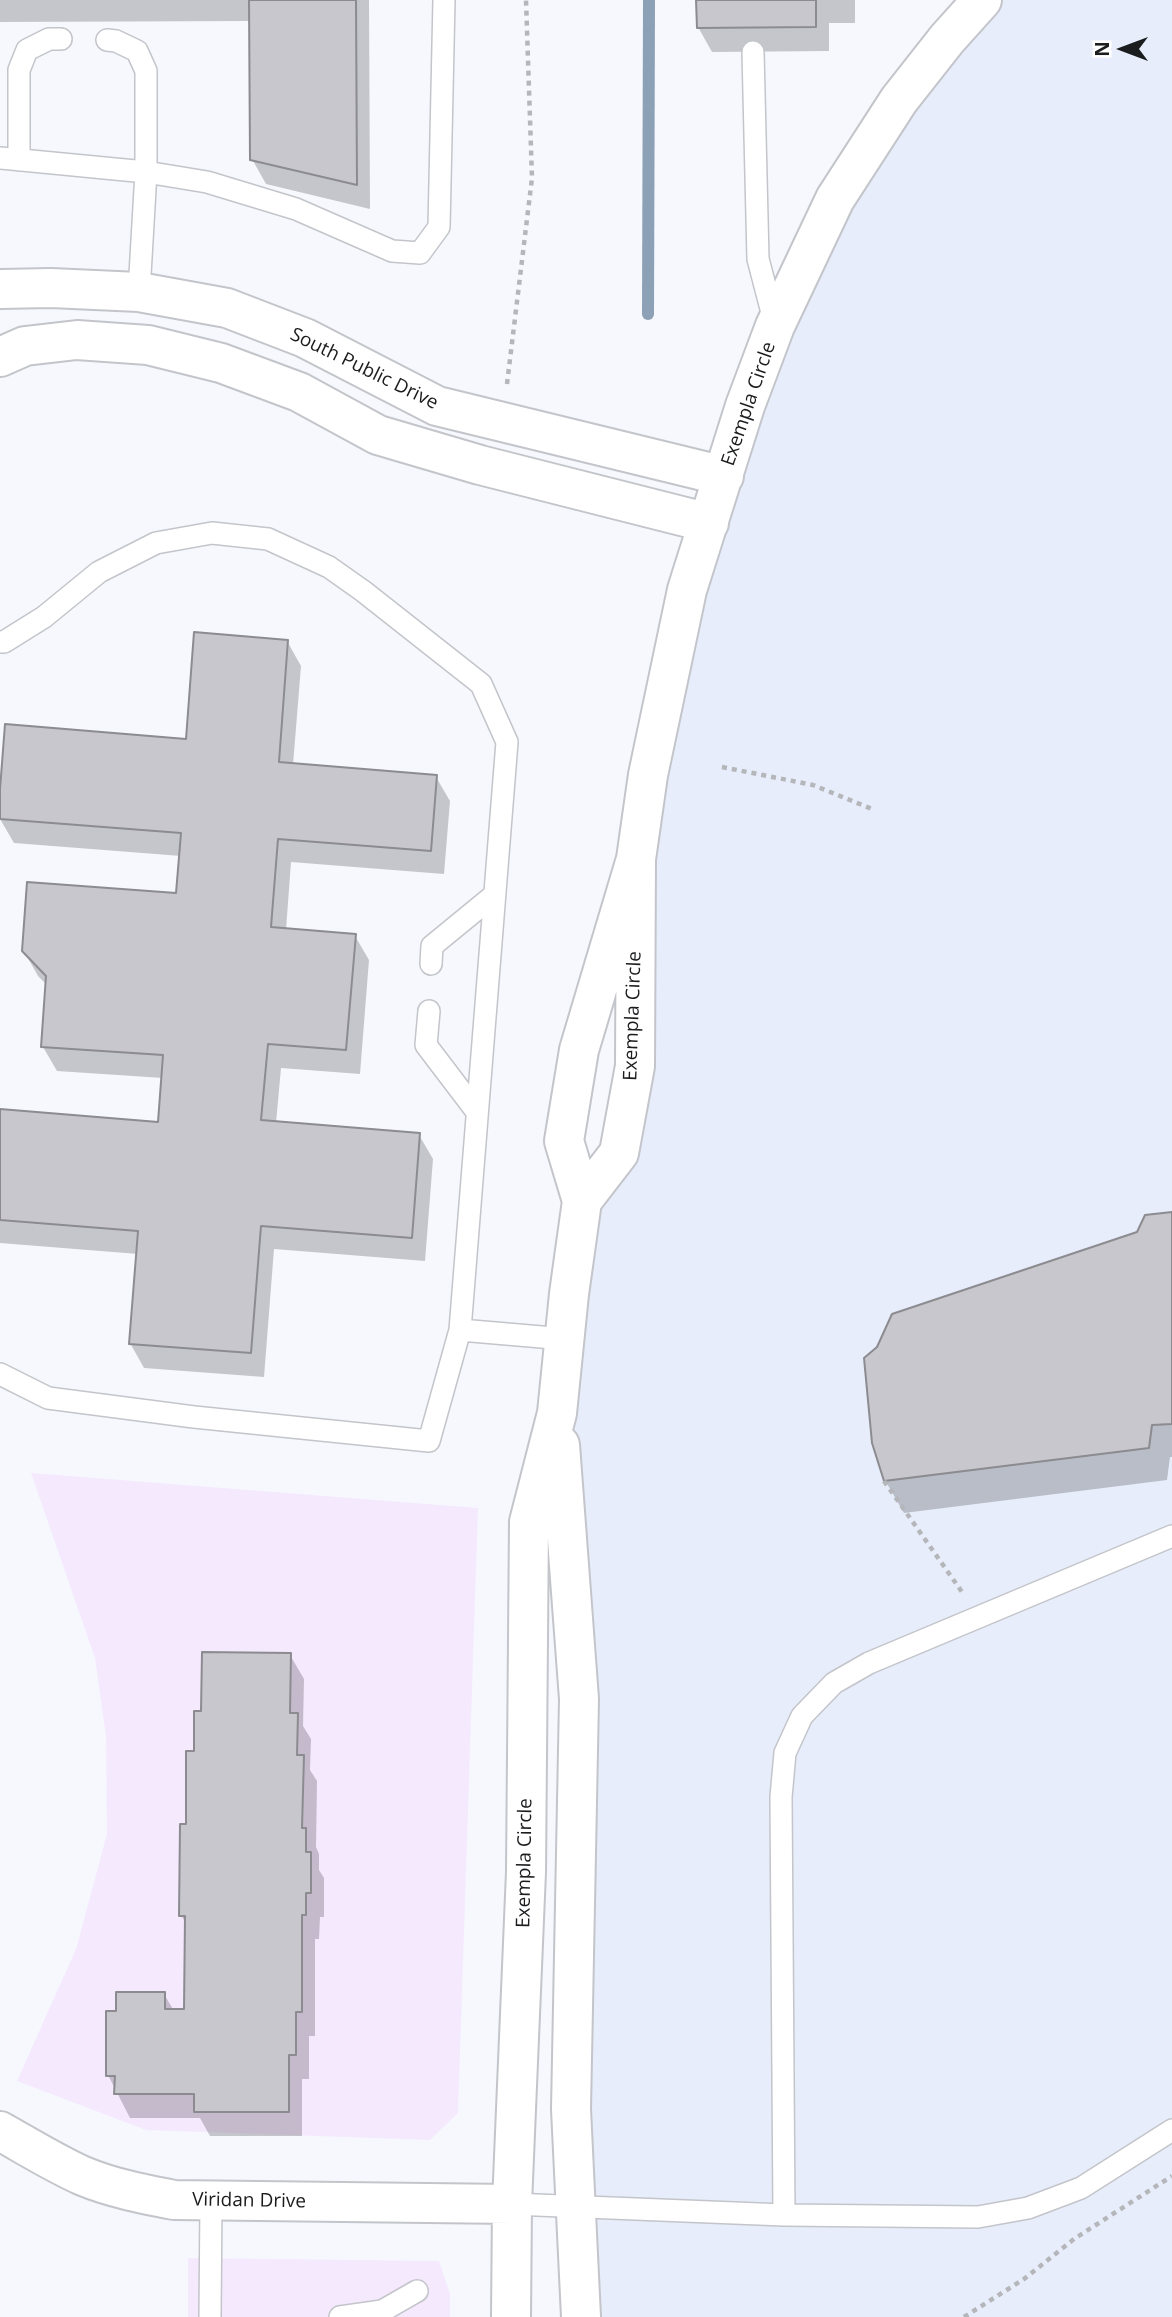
<!DOCTYPE html>
<html>
<head>
<meta charset="utf-8">
<style>
	body { margin:0 }
	#map { position:relative; width:1172px; height:2317px; overflow:hidden; background:#f6f8fe; font-family:"Open Sans",sans-serif }
	canvas { display:block }
	.north { position:absolute; left:1088px; top:14px; width:70px; height:70px; -webkit-text-stroke:5px #fff; paint-order:stroke; rotate:270deg; font-size:19px; font-weight:700; line-height:28px; text-align:center; color:#1b1c1e }
	.north::after { content:''; display:block; margin:auto; width:24px; height:32px; background:#1b1c1e; clip-path:polygon(50% 0,100% 100%,50% 72%,0 100%) }
</style>
</head>
<body>
<div id="map">
<canvas width="1172" height="2317"></canvas>
<div class="north">N</div>
</div>
<script>
const c = document.querySelector('canvas').getContext('2d');
c.lineJoin = 'round';
function paint(path, color) {
  c.fillStyle = color;
  c.fill(path, 'evenodd');
}
function strokePath(path, color, width, dash) {
  c.strokeStyle = color;
  c.lineWidth = width;
  c.lineCap = dash ? 'butt' : 'round';
  c.setLineDash(dash || []);
  c.stroke(path);
}
function label(font, color, halo, rows, align = 'center') {
  c.font = font + ' "Open Sans",sans-serif';
  c.lineWidth = 5;
  c.setLineDash([]);
  c.textBaseline = 'middle';
  c.strokeStyle = halo;
  c.fillStyle = color;
  for (const [text, x, y, turn = 0] of rows) {
    c.save();
    c.translate(x, y);
    c.rotate((+turn || 0) * Math.PI / 180);
    c.textAlign = isNaN(turn) ? turn : align;
    if (halo) c.strokeText(text, 0, 0);
    c.fillText(text, 0, 0);
    c.restore();
  }
}
const commercial = new Path2D(`
	M31,1473L478,1508L458,2113L430,2140L146,2130L17,2081L76,1949L107,1834L106,1736L95,1658Z
	M188,2258L439,2261L450,2294V2317H188Z`);
const built = new Path2D(`
	M982,0H1172V2317H581L557,1413L582,1201L619,1153L636,859L775,326Z`);
const shadow = new Path2D(`
	M0,0H369L370,209L266,184L252,159L251,21L0,22Z
	M698,0H855V23H829V51L712,52L698,27Z
	M287,641L301,666L293,765L436,777L450,801L444,874L291,862L286,930L355,936L369,960L360,1074L281,1068L276,1123L419,1135L433,1159L425,1261L274,1249L264,1377L144,1368L130,1343L138,1254L0,1243V1110L159,1124L163,1078L57,1071L43,1047L47,985L38,976L24,951L178,895L181,856L14,843L0,819V811L188,741Z
	M1172,1214V1457H1170L1167,1480L904,1513L885,1480L1138,1233Z
	M290,1655L304,1679L303,1726L311,1739L310,1770L317,1781L316,1847L319,1854V1870L324,1878V1917H320L319,1939H315V2036H309V2079H302V2136H210L200,2118H130L108,2075L118,2013L164,1994L174,2011H186L187,1925L181,1915L195,1753L203,1712Z`);
const stream = new Path2D(`
	M648,314L649,0`);
const building = new Path2D(`
	M249,0H356L357,185L250,160Z
	M696,0H816V27L697,28Z
	M194,632L288,640L279,762L437,775L431,851L278,839L271,927L356,934L346,1050L268,1044L261,1120L420,1133L412,1238L261,1226L251,1353L129,1344L138,1231L0,1220V1109L158,1122L163,1055L41,1047L46,976L22,951L27,882L176,893L181,833L0,819V789L5,724L186,739Z
	M1172,1212V1424L1152,1425L1149,1448L884,1481L872,1443L864,1358L877,1347L892,1314L1137,1232L1145,1215Z
	M202,1652L291,1653L290,1713H298L297,1755H304L302,1828H306V1852H311V1893H306V1915H302V2012H296V2055H289V2112H194V2094H114L115,2076H106V2011H116V1992H165V2009H184L185,1916H179L180,1824H186V1751H194V1711H201Z`);
const path = new Path2D(`
	M507,384L532,178L526,0
	M722,767L813,785L872,809
	M884,1481L962,1592
	M964,2317L1024,2279L1074,2239L1172,2176`);
const lane = new Path2D(`
	M107,40L116,41L137,51L146,71V172L139,292
	M753,52L758,259L775,324
	M0,158L146,172L207,182L296,209L392,251L420,253L439,227L444,0
	M19,160V70L27,50L49,39H61
	M0,642H4L44,617L99,572L156,543L212,533L268,539L329,567L363,591L481,684L507,742L460,1330L429,1441L194,1417L48,1398L0,1374
	M431,964L432,946L493,896
	M429,1011L426,1045L477,1112
	M460,1330L565,1339
	M512,2204L784,2215L978,2217L1028,2208L1081,2188L1172,2130
	M784,2215L781,1797L785,1753L802,1716L834,1683L869,1663L1172,1536
	M210,2317L211,2200
	M340,2317L382,2311L417,2291`);
const street = new Path2D(`
	M0,289L51,288L139,292L227,308L305,338L437,406L724,476
	M0,357L25,346L77,340L148,345L221,363L299,392L378,435L480,465L709,523
	M582,1201L619,1153L635,1066L636,859L648,775L687,590L745,406L775,326L835,199L899,100L947,39L982,0
	M560,1445L579,1699L571,2109L581,2317
	M0,2131C27,2146 54,2163 83,2176C112,2188 143,2194 174,2200L512,2204
	M511,2317L512,2204L526,1872L529,1522L557,1413L569,1294L582,1201L564,1141L579,1050L636,859`);
const streetNames = [
	["South Public Drive",364,369,26],
	["Exempla Circle",749,404,-71],
	["Exempla Circle",633,1016,-88],
	["Exempla Circle",525,1863,-89],
	["Viridan Drive",249,2201,1]
];
paint(commercial, '#f5e9fe');
paint(built, '#e7edfa');
paint(shadow, '#0003');
strokePath(stream, '#8ca0b6', 12);
paint(building, '#c7c7cd');
strokePath(building, '#8b8b90', 2);
strokePath(lane, '#c3c5ca', 24);
strokePath(street, '#c3c5ca', 42);
strokePath(path, '#b4b6ba', 4.5, [5, 5]);
strokePath(lane, '#fff', 21);
strokePath(street, '#fff', 38);
label('19px', '#1b1c1e', '#fff', streetNames);
</script>
</body>
</html>
